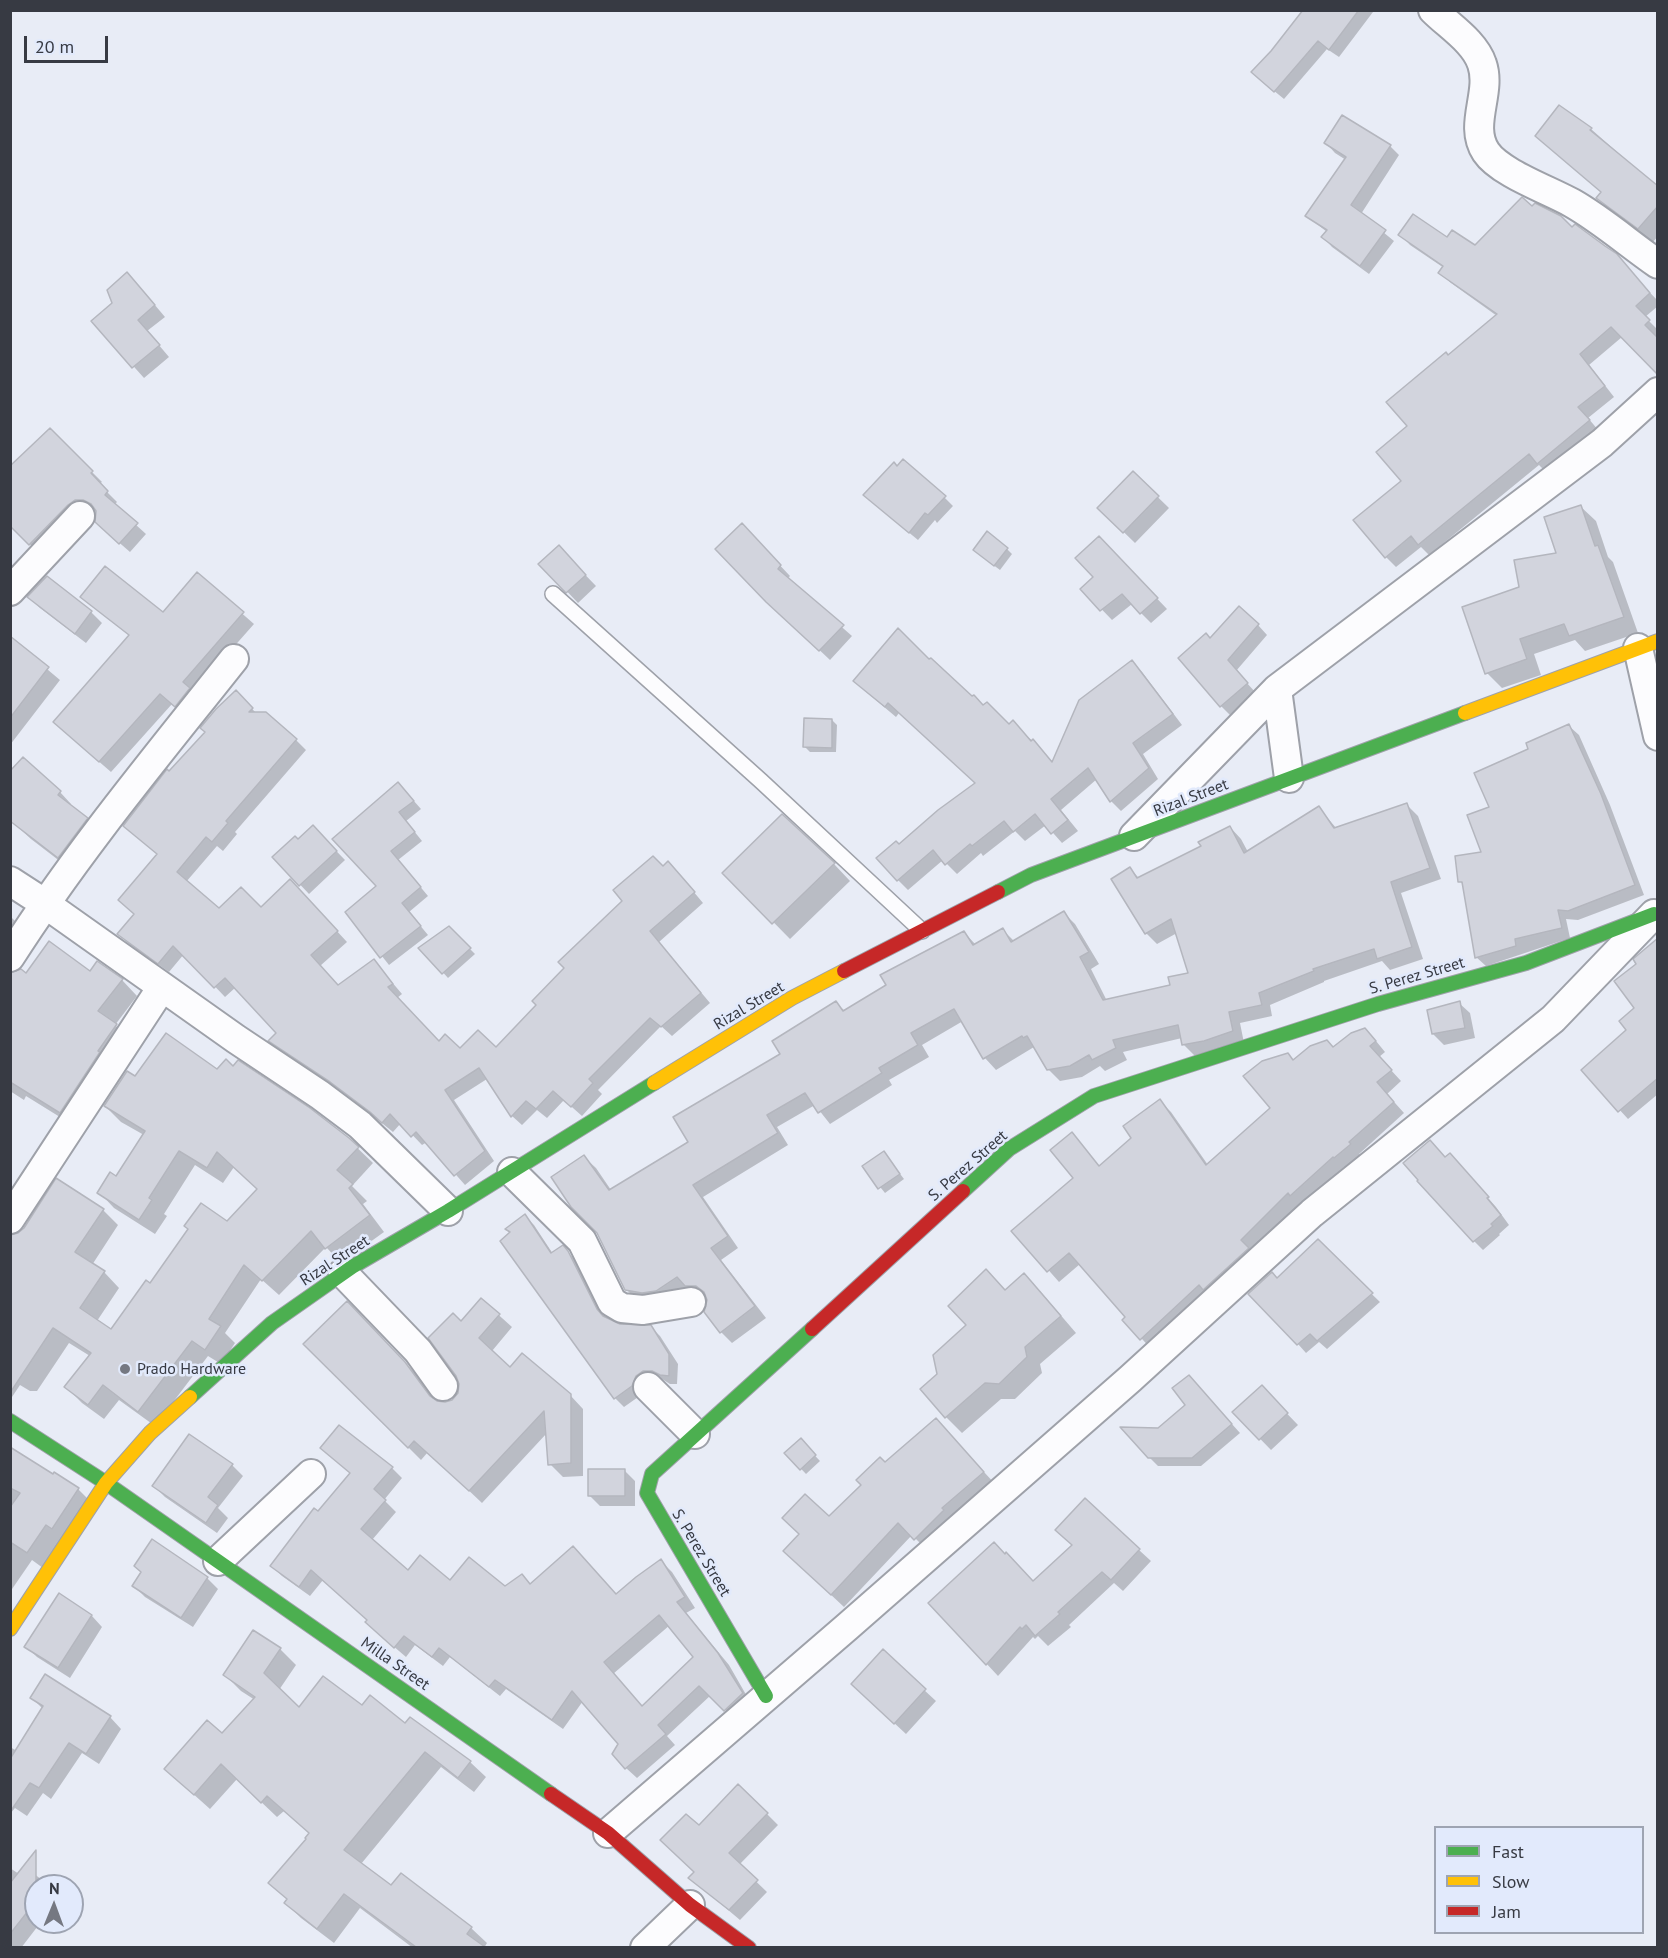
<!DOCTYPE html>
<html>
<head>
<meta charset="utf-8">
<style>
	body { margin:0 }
	#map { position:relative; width:1668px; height:1958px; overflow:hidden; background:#e8ecf6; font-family:"PT Sans",sans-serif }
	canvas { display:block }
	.frame { position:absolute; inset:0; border:12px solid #373a43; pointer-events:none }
	.legend { position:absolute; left:1434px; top:1826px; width:210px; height:108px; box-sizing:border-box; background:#e2eafc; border:2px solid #9ea4b2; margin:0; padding:8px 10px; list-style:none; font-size:18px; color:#373a43 }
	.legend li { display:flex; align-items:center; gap:12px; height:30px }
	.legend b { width:30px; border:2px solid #9ea4b2 }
	.north { position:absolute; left:24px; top:1874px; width:60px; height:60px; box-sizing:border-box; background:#e2eafc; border:2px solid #9ea4b2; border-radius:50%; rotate:1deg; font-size:16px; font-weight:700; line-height:24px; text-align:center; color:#373a43 }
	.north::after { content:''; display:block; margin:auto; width:21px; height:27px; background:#757882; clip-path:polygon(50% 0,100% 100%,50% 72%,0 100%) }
	.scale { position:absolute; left:24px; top:36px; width:84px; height:27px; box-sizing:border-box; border:3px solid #373a43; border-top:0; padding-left:8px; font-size:18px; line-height:21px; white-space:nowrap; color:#373a43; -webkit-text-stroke:4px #e2eafc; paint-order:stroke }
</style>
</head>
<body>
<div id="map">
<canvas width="1668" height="1958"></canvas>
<div class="frame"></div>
<ul class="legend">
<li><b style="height:8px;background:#4caf50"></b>Fast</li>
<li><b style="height:8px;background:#ffc107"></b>Slow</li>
<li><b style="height:8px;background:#c62828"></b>Jam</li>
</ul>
<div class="north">N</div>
<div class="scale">20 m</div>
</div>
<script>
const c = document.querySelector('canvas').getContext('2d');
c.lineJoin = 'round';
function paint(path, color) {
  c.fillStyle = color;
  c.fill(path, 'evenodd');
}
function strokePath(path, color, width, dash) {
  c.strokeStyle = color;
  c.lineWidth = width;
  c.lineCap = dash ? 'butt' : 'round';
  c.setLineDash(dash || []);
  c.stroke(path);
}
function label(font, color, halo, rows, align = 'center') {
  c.font = font + ' "PT Sans",sans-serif';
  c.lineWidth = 5;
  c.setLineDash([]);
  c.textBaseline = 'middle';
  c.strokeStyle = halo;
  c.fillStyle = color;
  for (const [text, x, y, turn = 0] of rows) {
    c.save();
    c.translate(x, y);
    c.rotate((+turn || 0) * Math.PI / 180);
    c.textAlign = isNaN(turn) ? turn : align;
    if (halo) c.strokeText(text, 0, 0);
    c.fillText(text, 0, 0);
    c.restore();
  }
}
const shadow = new Path2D(`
	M1304,10L1373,12L1339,57L1327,49L1284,99L1262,81L1286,35Z
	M1591,129L1658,188V236L1653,242L1611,212L1598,198L1602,193L1537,136Z
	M1326,143L1390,146L1399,155L1361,214L1394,241L1369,274L1332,247L1323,237L1327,232L1307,216L1346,160L1335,153Z
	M1533,208L1573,229L1634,276L1658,301V306L1645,317L1658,330V333L1655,336L1622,337L1589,365L1614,397L1588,418L1599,431L1548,474L1539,465L1429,555L1421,547L1396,567L1386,557L1403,481L1409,426L1449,357L1497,316L1451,283L1440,273L1444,268L1410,245L1400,234L1448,239L1475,247Z
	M138,285L165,317L147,331L169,357L144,378L93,321Z
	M50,430L102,482L99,484L117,502L114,505L146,534L130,552L107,532L97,511L94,509L85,510L40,554L10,525Z
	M897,468L944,497L953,506L937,523L935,520L918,540L873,503Z
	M1133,473L1169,508L1135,543L1099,508Z
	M1580,506L1596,521L1608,557L1613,562L1638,633L1585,651L1575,640L1534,654L1541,675L1502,688L1487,673L1521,588L1558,554Z
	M742,525L790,576L787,579L852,636L830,660L779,612Z
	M1109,548L1167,609L1151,623L1132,604L1112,620L1082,589L1095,577Z
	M1007,549L1012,554L1000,570L980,555Z
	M569,558L596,586L578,603L541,564Z
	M197,574L254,624L193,693L186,716L172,704L111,772L66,733L130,636L93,607L163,614Z
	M29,597L91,612L102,623L86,643L40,608Z
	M1258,625L1267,635L1236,671L1256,693L1230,715L1221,706L1210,640Z
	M10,638L60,680L10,745Z
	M929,662L984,707L1033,741L1053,763L1132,662L1142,672L1182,725L1143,754L1158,779L1121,811L1111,801L1097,779L1061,810L1078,831L1062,843L1046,825L1025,841L1015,831L983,856L981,853L957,874L943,860L908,890L898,880L899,846L977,784L899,713L896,717L865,691Z
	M236,692L257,714L296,740L306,750L235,832L237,834L223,851L217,846L186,882L219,910L261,909L300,891L347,942L320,966L339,987L374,961L402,994L397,998L440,1043L460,1050L496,1049L663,868L678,873L703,903L659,942L710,1003L672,1036L661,1026L598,1090L602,1094L582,1116L564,1100L547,1118L537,1110L522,1125L512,1116L487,1079L454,1100L494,1161L465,1185L427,1142L422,1145L401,1123L393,1132L342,1091L280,1050L270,1041L278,1033L236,987L225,997L184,954L169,972L129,944L119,934L135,914L158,855L125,826L169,773L207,732Z
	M832,720L837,725L836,752H810L805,747Z
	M1569,726L1579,735L1610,805L1644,895L1578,920L1566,919L1570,938L1486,966L1476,957L1464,886L1460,881L1483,853L1491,808L1530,750Z
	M10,768L60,792L71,804L70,806L98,831L70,869L31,839L10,820Z
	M406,792L421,809L406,821L422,841L398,860L428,896L409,912L428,935L389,965L347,912L378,886L335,839Z
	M1407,805L1418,816L1441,879L1401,893L1423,959L1390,970L1382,961L1324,981V982L1270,1005L1272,1016L1240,1023L1244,1043L1195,1056L1183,1044L1182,1038L1123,1052L1127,1060L1105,1071L1100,1066L1082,1077L1060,1081L1048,1069L1034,1047L996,1070L985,1058L963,1021L922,1045L929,1057L889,1080L892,1085L830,1124L815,1105L777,1127L788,1145L703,1197L738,1248L721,1260L766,1318L732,1343L721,1332L708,1297L638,1301L626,1289L584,1157L596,1168L611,1190L690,1142L836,1003L845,1011L888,986L964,932L975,944L1003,930L1015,942L1064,913L1075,924L1099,964L1091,969L1107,1001L1172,986L1190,974L1177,933L1157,944L1146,933L1130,869L1140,879L1203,847L1230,827L1241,839L1248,852L1319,808L1337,829Z
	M313,827L345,860L309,894L274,857L298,841Z
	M834,864L850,881L790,939L725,873Z
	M10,916L20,926L10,938Z
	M449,928L475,954L448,978L421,948Z
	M1658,955V1094L1628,1119L1583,1070L1628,1030Z
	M90,973L122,980L137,996L115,1025L131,1041L76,1127L26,1096L24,1100L10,1091V975Z
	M1459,1003L1470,1013L1475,1038L1444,1045L1433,1034Z
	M1376,1041L1385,1052L1379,1057L1401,1081L1387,1094L1404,1113L1359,1154L1360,1155L1346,1168L1344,1167L1302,1205L1300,1203L1152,1350L1125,1320L1127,1318L1080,1264L1059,1282L1014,1231L1075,1179L1072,1134L1100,1167L1133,1138L1160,1101L1171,1112L1208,1165L1272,1108L1293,1061L1333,1049Z
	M234,1068L348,1139L373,1163L352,1186L367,1201L363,1204L384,1232L341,1263L326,1247L279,1295L261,1279L225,1333L235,1343L221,1364L208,1356L155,1426L119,1400L104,1419L82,1403L66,1387L90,1356L69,1343L37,1391H30L20,1385L10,1400V1237L103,1210L118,1225L92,1265L104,1272L119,1288L97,1321L111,1331L150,1285L227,1222L258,1190L234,1167L223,1183L195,1165L164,1214L167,1216L155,1234L114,1208L99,1192L116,1179L144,1135L121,1122L105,1106L136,1079L218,1071Z
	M884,1153L904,1179L885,1193L864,1167Z
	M1445,1159L1458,1164L1496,1207L1509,1225L1499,1234L1500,1235L1483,1250L1474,1241Z
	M525,1216L534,1225L553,1254L563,1247L577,1262L605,1318L620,1326L651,1327L660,1336L678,1364L677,1384H670L662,1379L653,1380L641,1395L624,1407L615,1398L511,1233Z
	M1318,1242L1380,1302L1327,1349L1319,1342L1306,1353L1298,1344L1277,1280Z
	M1040,1291L1076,1333L1040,1364L1042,1373L1015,1399H1001L962,1433L946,1417L939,1374L1006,1292Z
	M482,1300L512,1327L492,1351L511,1369L570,1395L583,1409V1476L563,1477L550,1464L547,1433L482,1503L428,1452L421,1460L305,1344L347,1303L418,1376L437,1403L445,1404L453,1401L459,1394L461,1323Z
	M1197,1385L1240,1433L1201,1466H1158L1149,1457L1158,1430L1187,1405Z
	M1272,1398L1298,1425L1271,1450L1234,1412Z
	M948,1433L996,1485L928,1551L912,1535L844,1607L798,1564L829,1518L885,1464Z
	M800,1440L820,1461L806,1474L786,1453Z
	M322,1448L392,1468L402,1478L384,1500L396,1512L372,1540L408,1572L451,1582L505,1588L522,1576L531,1585L616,1596L661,1561L672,1572L695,1608L686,1613L729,1665L752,1705L736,1720L711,1695L667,1736L675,1745L637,1778L626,1768L620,1744L583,1701L563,1729L506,1689L500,1696L450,1657L443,1666L415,1645L406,1657L378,1633L369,1620L323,1580L310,1596L282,1576L272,1566L351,1474ZM670,1625L695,1657L643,1708L613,1674Z
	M10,1461L78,1489L93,1504L43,1568L32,1560L10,1592Z
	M232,1465L243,1476L218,1508L228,1518L217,1533L165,1497L154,1486Z
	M624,1470L635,1481V1506H600L589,1495Z
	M1073,1546L1139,1550L1151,1561L1123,1591L1114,1583L1069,1625L1071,1627L1048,1646L1038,1636L1035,1639L1033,1637L998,1676L930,1603L1033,1583Z
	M207,1578L218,1589L193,1627L145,1597L134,1586Z
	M59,1595L92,1616L102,1627L70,1678L37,1657L26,1646Z
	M280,1649L296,1665L279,1690L299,1709L362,1707L406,1725L470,1762L486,1777L474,1792L441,1767L361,1864L392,1887L471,1928L487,1943L484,1948H413L360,1908L334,1943L301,1918L286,1903L288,1900L270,1882L310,1834L284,1811L277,1817L237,1779L210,1809L182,1784L222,1735L255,1700L241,1691L225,1675Z
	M883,1652L936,1701L906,1734L864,1695Z
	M32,1698L110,1717L121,1729L99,1764L82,1753L51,1799L43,1793L27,1816L15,1808L10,1814V1747L17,1751L43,1709Z
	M767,1814L778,1825L739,1865L767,1892L740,1920L690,1878L696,1872L699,1827Z
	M25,1867L50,1886H36V1922H41L21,1948H10V1868L19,1874Z`);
const building = new Path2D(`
	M1303,10H1359L1329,50L1318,41L1274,92L1251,72L1271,51Z
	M1559,105L1592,128L1590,130L1658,186V206L1638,229L1596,198L1601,192L1535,136Z
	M1342,115L1391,145L1351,205L1386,230L1360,266L1321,237L1327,230L1305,216L1346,157L1324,143Z
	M1522,197L1532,206L1535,203L1561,216L1572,227L1575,224L1605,246L1617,254L1650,293L1636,306L1650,320L1645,325L1658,338V375L1611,327L1580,354L1605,386L1578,407L1590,420L1537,464L1529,454L1418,545L1411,536L1385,558L1353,520L1401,481L1376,452L1407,426L1386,402L1446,352L1448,355L1497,314L1438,273L1443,266L1398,235L1413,214L1447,237L1452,230L1475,245Z
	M127,272L155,305L138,320L160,345L132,368L91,321L112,303L107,290Z
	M50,428L93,471L91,473L108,491L105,495L138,523L119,544L95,522L96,511L91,504L83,500H75L68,505L29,545L10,526V466Z
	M903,459L946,496L928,515L925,513L909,533L863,495L894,462L897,466Z
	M1133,471L1159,496L1123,533L1097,508Z
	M1581,505L1595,546L1598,545L1624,617L1569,636L1564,624L1520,639L1527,659L1485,674L1462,607L1519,587L1514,560L1556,553L1544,517Z
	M742,523L781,565L778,569L844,625L819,651L766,602L715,549Z
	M987,531L1008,548L994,566L973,550Z
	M1099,536L1158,598L1140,614L1122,594L1100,611L1080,589L1093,577L1075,558Z
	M559,545L586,575L566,593L538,564Z
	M105,566L163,612L197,572L244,612L183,682L190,688L175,707L160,694L99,762L53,722L129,635L80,597Z
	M47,576L92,611L75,634L27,597Z
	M1239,606L1259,624L1228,660L1248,683L1220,707L1178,658L1206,633L1210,638Z
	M898,628L929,659L931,658L972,696L974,695L983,705L987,702L1009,724L1013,720L1031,741L1033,739L1052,762L1079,700L1132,660L1173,714L1133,743L1149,768L1110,802L1088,768L1051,799L1068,820L1051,834L1035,814L1013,832L1004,821L972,846L970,844L945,865L933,850L897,881L876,858L896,841L899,844L938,810L975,783L888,703L885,707L853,681Z
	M10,636L49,667L10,718Z
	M236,690L253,708L249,712H266L297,739L226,821L228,823L212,842L206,837L177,872L219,908L241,887L261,907L290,879L338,931L311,955L338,985L374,959L393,984L388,987L439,1041L445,1034L460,1048L478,1030L496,1047L536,1005L532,1001L564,968L558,962L622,901L613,890L653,856L663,866L668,861L695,892L650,931L701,993L661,1027L650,1018L589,1079L593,1083L571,1107L553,1091L536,1109L526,1101L511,1117L479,1068L445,1090L485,1151L454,1176L416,1132L411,1137L390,1114L382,1123L370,1112L330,1082L268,1041L276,1033L225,978L214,988L173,946L158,964L117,934L134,914L118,900L157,854L123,826L167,769L169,771L205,732L200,728L216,709Z
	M804,718L832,719V748L803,747Z
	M1569,724L1601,794L1635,885L1568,911L1558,910L1562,928L1515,939L1516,946L1475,958L1462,882H1458L1455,856L1481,852L1467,815L1489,807L1474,773L1528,749L1526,743Z
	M23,757L61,791L58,795L88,818L58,858L10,821V771Z
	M398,782L414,801L399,812L415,832L391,851L421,887L402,903L421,926L380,958L345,912L376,886L332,839Z
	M1407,803L1430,868L1391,882L1412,947L1377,959L1374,949L1313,969L1314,971L1259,993L1262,1005L1229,1012L1233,1031L1204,1041L1182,1045L1178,1025L1113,1040L1116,1048L1092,1060L1089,1055L1070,1066L1047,1070L1027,1036L1023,1038L1022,1036L983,1059L954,1009L911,1033L918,1045L879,1068L882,1073L818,1113L805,1093L767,1115L778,1133L693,1185L728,1236L711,1248L755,1306L720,1333L704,1312L707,1300L704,1292L696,1286H685L677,1277L656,1291L642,1293L625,1290L597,1233L571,1207L551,1177L584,1155L609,1190L688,1142L673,1117L780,1054L772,1041L836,1001L843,1011L886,985L880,975L964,931L973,945L1003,928L1011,942L1064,911L1089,952L1080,957L1103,1000L1170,985L1168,977L1188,973L1171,919L1145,934L1111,879L1130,867L1137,878L1201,846L1198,842L1230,826L1244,853L1319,806L1334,828Z
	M782,814L835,863L772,924L722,873Z
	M313,825L337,851L299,886L272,857L295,836L298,839Z
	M449,926L471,948L442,974L418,948Z
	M1658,938V1078L1618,1112L1581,1070L1626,1030L1619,1021L1634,1008L1614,981L1636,964L1633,959Z
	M49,941L90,971L97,961L123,979L98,1011L117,1024L98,1051L100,1052L60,1113L10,1082V973L21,969L26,973Z
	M1460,1001L1465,1028L1432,1034L1427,1010Z
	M1365,1028L1376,1041L1370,1046L1392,1070L1377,1082L1394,1102L1349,1142L1351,1144L1334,1158L1333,1157L1290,1196L1288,1193L1241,1240L1249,1248L1203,1290L1199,1285L1140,1340L1122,1320L1125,1317L1069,1253L1047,1272L1011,1231L1073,1178L1050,1150L1072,1132L1099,1166L1131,1138L1123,1126L1160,1099L1206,1165L1270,1108L1243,1076L1262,1061L1288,1053L1293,1060L1310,1046L1327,1040L1333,1047L1351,1033Z
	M166,1033L217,1069L226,1059L233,1066L238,1060L310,1108L349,1138L359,1147L337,1170L353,1184L349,1188L370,1215L325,1249L311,1231L262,1281L244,1265L209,1319L221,1326L205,1350L192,1341L138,1412L103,1385L88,1405L64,1387L91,1353L53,1328L10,1393V1235L18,1233L24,1228L56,1178L104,1209L75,1252L105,1271L80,1308L111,1329L146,1280L150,1283L188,1229L184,1226L201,1203L227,1221L257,1189L217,1152L207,1168L179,1151L149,1198L152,1200L139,1220L97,1193L110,1172L116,1176L145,1131L104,1106L127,1071L135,1076Z
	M1430,1140L1445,1157L1450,1153L1489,1197L1487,1198L1501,1215L1491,1224L1493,1226L1473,1242L1417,1181L1418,1180L1403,1163Z
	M884,1151L900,1174L878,1189L862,1166Z
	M525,1214L551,1253L563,1245L568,1251L597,1309L603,1316L620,1324L651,1325L669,1354V1376L660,1375L652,1371H643L636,1376L632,1386L614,1399L500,1241L510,1232L505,1229Z
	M1318,1239L1373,1293L1317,1341L1310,1334L1297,1345L1248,1294L1272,1272L1277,1278Z
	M986,1269L1005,1290L1024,1273L1061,1316L1025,1347L1027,1357L999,1384L985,1383L945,1418L920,1389L937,1374L933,1355L966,1325L948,1306Z
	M481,1298L500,1314L479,1338L510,1367L522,1353L571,1394V1463L548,1465L544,1411L469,1491L414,1441L408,1448L303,1344L347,1301L405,1362L430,1396L437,1401L445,1402L452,1400L458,1393L459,1384L456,1376L428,1338L453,1313L461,1321Z
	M1189,1375L1232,1424L1192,1458H1148L1120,1427L1158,1428L1185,1405L1172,1388Z
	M1262,1385L1288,1413L1259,1440L1232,1412Z
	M936,1418L984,1472L942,1508L944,1510L914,1540L898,1523L831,1595L783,1551L799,1534L782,1518L805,1494L829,1516L861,1485L856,1480L880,1457L885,1462Z
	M339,1425L393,1467L374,1489L386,1500L361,1529L408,1570L420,1555L450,1580L469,1557L505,1586L522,1574L530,1584L573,1546L616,1594L636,1577L661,1559L685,1597L677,1602L718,1653L743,1693L724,1711L699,1686L658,1725L666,1734L625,1769L612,1754L618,1744L572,1691L552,1720L495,1680L489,1687L439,1648L432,1657L404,1636L394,1648L365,1622L367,1620L311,1570L299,1587L270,1566L314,1508L318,1511L350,1473L320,1448ZM659,1615L693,1657L642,1706L604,1662Z
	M189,1434L233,1464L208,1497L218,1505L206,1523L152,1486Z
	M801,1438L816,1455L800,1470L784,1453Z
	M10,1447L53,1474L54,1472L79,1488L52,1529L46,1525L27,1553L10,1542V1507L20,1493L10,1488Z
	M588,1469H625V1496H588Z
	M1085,1498L1140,1549L1111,1580L1102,1572L1058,1612L1060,1614L1035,1636L1026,1625L1022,1629L1020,1627L986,1665L928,1603L994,1542L1005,1554L1006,1552L1033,1581L1072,1545L1055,1530Z
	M152,1539L208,1577L181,1618L132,1586L141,1572L134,1566Z
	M59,1593L92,1615L58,1668L24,1647Z
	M253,1630L281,1648L264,1673L299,1707L323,1676L362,1705L370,1695L405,1723L410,1717L471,1761L458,1778L425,1752L344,1850L391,1885L401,1873L472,1927L467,1934L485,1947H416L344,1894L317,1929L284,1903L287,1899L268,1883L306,1839L305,1838L309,1833L267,1796L261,1803L221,1764L194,1795L164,1769L207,1720L222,1733L255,1697L223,1675Z
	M883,1649L926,1689L894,1724L851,1684Z
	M45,1674L111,1716L86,1754L69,1743L39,1788L30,1783L10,1812V1759L43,1706L30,1698Z
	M738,1784L768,1813L729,1853L758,1880L729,1910L688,1878L694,1872L660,1840L686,1814L699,1825Z
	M36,1850V1901L10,1934V1883Z`);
const lane = new Path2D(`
	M553,594L761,781L922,931`);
const street = new Path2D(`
	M1433,10C1449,26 1475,42 1482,64C1492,93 1468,125 1486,152C1500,173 1549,190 1572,203C1602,220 1629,244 1658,264
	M10,591L80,516
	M1638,648L1658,736
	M1289,778L1277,689L1602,443L1658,392
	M1134,836L1277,689
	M10,881L44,903L236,1039L320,1095L360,1125L448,1211
	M10,957C77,852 157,756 234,659
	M512,1172L582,1241L612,1302L622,1308L643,1310L691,1302
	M10,1219L162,987
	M343,1273L418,1351L443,1386
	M648,1387L695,1434
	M218,1561L311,1474
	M608,1833L847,1627L1130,1379L1312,1213L1553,1019L1654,914
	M645,1948L690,1905`);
const fast = new Path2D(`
	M998,892L1031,875L1465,713
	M963,1191L1009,1149L1094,1096L1378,1004L1526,963L1654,914
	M190,1397L272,1323L352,1267L448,1211L654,1083
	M10,1421L106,1483L551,1794
	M766,1696L647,1493L652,1474L812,1329`);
const slow = new Path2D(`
	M1465,713L1658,641
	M654,1083L792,998L844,971
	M10,1629L106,1483L150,1433L190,1397`);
const jam = new Path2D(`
	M844,971L998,892
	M812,1329L963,1191
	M551,1794L608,1833L690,1905L749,1948`);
const markers = [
	[125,1369,6,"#757882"]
];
const streetNames = [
	["Rizal Street",1191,798,-21],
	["S. Perez Street",1417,976,-16],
	["Rizal Street",749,1006,-31],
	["S. Perez Street",968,1166,-41],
	["Rizal Street",335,1261,-33],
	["S. Perez Street",701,1553,59],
	["Milla Street",395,1664,35]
];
const poiNames = [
	["Prado Hardware",137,1369]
];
paint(shadow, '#0003');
paint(building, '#d2d4dd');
strokePath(building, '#b4b6be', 1.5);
strokePath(lane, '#9ea1a9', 18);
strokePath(street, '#9ea1a9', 32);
strokePath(fast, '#9ea1a9', 16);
strokePath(slow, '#9ea1a9', 16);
strokePath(jam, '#9ea1a9', 16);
strokePath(lane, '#fcfcfe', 15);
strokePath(street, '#fcfcfe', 28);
strokePath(fast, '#4caf50', 14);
strokePath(slow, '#ffc107', 14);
strokePath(jam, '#c62828', 14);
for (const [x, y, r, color] of markers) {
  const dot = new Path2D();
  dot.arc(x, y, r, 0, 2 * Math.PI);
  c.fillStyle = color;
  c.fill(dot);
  strokePath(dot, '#e2eafc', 2);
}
label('16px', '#373a43', '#e2eafc', streetNames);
label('16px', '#373a43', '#e2eafc', poiNames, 'left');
</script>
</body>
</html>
